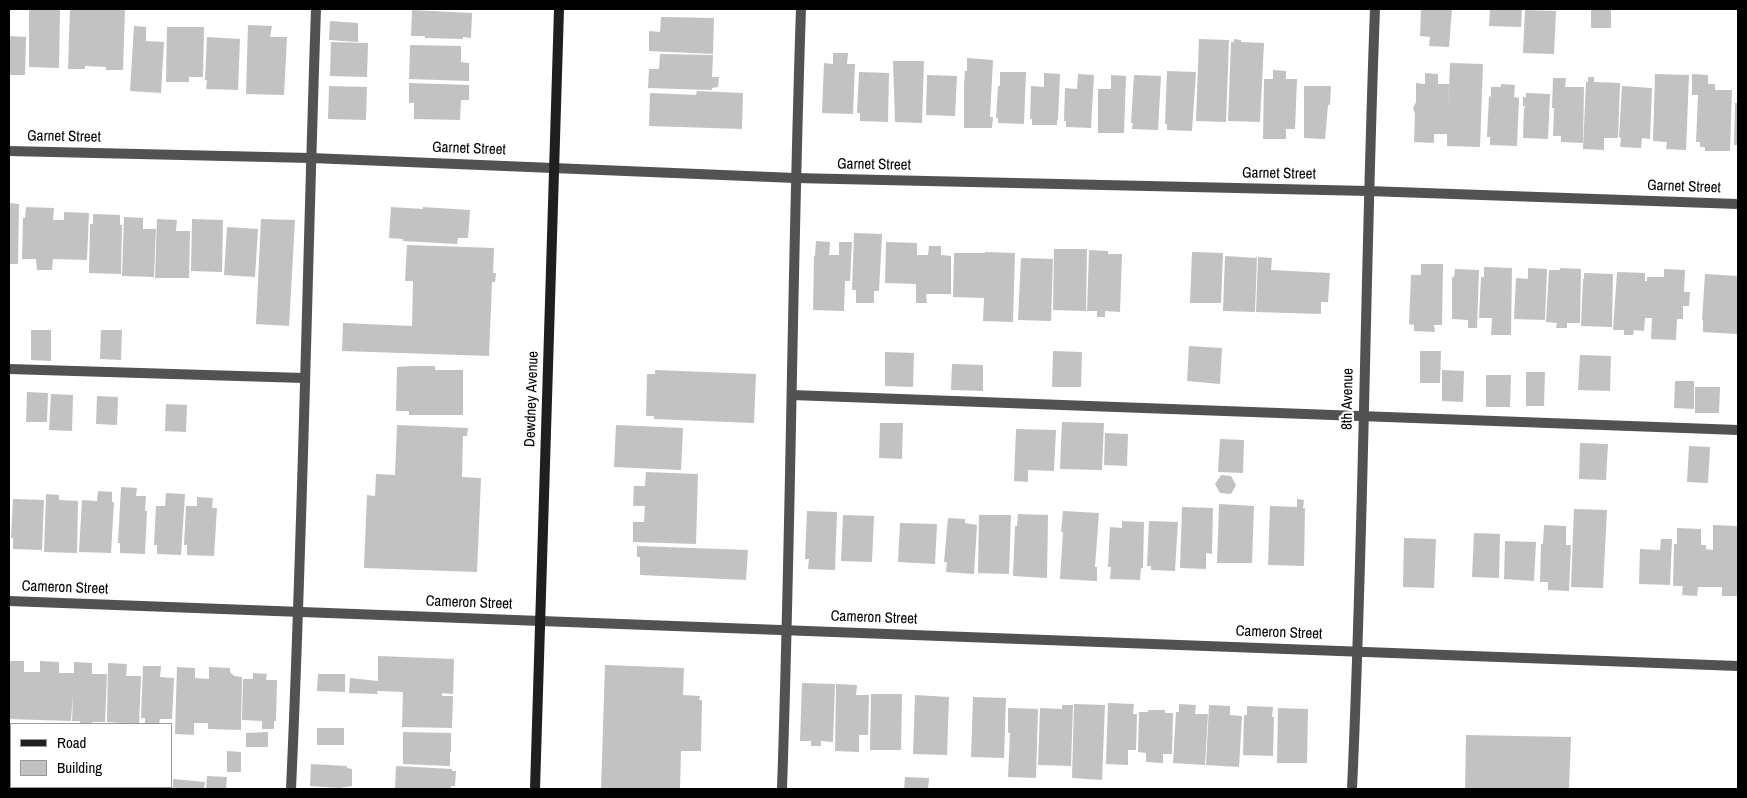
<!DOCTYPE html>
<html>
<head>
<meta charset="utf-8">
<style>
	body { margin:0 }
	#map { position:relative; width:1747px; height:798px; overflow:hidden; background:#fff; font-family:"Archivo Narrow",sans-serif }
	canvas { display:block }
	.frame { position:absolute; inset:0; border:10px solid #000; pointer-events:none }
	.legend { position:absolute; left:10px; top:723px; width:162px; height:65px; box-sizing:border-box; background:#fff; border:1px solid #999; margin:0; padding:6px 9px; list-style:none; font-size:15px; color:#000 }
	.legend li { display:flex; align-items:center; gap:10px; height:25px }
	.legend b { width:25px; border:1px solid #999 }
</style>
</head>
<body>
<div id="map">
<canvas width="1747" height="798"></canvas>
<div class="frame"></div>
<ul class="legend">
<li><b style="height:6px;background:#1f1f1f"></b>Road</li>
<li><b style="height:14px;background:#c2c2c2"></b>Building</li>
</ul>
</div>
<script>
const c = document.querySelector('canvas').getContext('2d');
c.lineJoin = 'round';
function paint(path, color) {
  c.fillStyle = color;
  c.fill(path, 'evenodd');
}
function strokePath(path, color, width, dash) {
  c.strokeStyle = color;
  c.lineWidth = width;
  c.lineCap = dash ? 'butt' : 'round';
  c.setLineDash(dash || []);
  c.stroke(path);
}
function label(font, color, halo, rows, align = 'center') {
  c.font = font + ' "Archivo Narrow",sans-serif';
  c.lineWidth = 4.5;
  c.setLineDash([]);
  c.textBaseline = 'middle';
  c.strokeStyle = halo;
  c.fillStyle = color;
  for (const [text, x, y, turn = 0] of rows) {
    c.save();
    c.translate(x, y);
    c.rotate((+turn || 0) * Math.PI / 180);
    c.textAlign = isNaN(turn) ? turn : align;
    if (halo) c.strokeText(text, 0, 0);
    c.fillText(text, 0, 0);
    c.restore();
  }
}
const building = new Path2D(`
	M29,9H60L59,68L29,67Z
	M70,9H125L123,70H106V67L85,66V69H68Z
	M1421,9H1452L1449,47L1429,46L1430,37L1420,36Z
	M1490,9H1522L1521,27L1489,26Z
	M1591,9H1611V28H1591Z
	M412,10L472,13L471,38L463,37V39L425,38V36H411Z
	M1525,10L1556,11L1554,54L1523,53Z
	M661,17L714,18L713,54L649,51V31L660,32Z
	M330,21L358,23V42L329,40Z
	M248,25L272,26L270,37H287L284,95L246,94Z
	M134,26L146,27V41L164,42L161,93L130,91Z
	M167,27H204L203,77H189V82H166Z
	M9,36L26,37L25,75H9Z
	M207,37L240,39L238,90L206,89L207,80H205Z
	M1199,39L1229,40L1226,122L1196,121Z
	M1234,39L1241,40V42L1264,43L1260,122L1228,121L1231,42H1234Z
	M331,42L368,43L367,77L330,76Z
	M410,45L461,46V62L469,63V81L409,79Z
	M833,53H848L847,64H855L853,114L822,113L824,63L833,64Z
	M660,54L713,55L712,77H719L718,87L712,88V90L648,88L649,69H659Z
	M967,58L993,60L990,117H993L992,128H964V85L965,71H967Z
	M893,61H924L922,123L895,122Z
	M1450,63L1483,64L1480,147L1447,146V134H1434V143L1414,142L1415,114L1413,108L1416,102V83L1425,84V73L1438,74V84H1449L1448,114Z
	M1273,70L1286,71V79H1297L1295,129H1286V139H1263L1264,79H1273Z
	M1167,71L1196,72L1192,131L1167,130V124H1165Z
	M859,72L889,73L888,122L860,121V113H857Z
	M1000,72H1026L1024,124L998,123V118H996L998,86H1000Z
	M1044,73L1060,74L1058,120H1057V125H1032V119H1030L1031,86L1044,87Z
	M1078,74L1094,75L1091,128L1066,127V121H1064L1065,88L1077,89Z
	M1655,74L1689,75L1686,150L1666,149L1667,142L1653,141Z
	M1692,74L1708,75V84H1715V90H1732L1730,151H1705V147H1700V142H1696L1698,95H1692Z
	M927,75L957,76L955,116L926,115Z
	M1111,75L1126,76L1124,133H1098V89H1111Z
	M1134,75L1161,76L1158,130L1132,129L1133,123H1131Z
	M1588,77H1594V82L1620,83L1618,138H1604V150L1583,149L1586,82H1588Z
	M1553,78H1566L1565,87H1584L1583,143L1561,142V136H1553L1554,108H1552Z
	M409,83L469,85V100H461L460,120L414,119V103H409Z
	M1501,84L1515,85L1514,97L1519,98L1517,146L1490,145V137H1487L1489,96L1491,97V87H1501Z
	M329,86L367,87L366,120L328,119Z
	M1304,86H1331L1330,105H1328L1325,139L1304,138Z
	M1622,86L1652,88L1650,139L1642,138L1641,148L1620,147L1621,138L1619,137Z
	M697,91L743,93L742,129L649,126L650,93L696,95Z
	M1526,93L1550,94L1548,139L1523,138L1524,108L1526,107L1523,106V97H1526Z
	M1735,103H1738V145H1734Z
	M9,203L19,204L18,264H9Z
	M26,207L54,208L53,220H64V212L89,213L87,260L53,259L52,270H37L36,259H22L23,218H25Z
	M391,207L423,209V207L470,210L468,238H458L457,244L403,241V239L389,238Z
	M93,214L120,215V225H122L121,274L89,273L90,224H93Z
	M124,217L143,218V229H156L154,277L122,276Z
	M157,219L177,220L176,231H190L189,278H155Z
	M192,219L223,220L222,272L191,271Z
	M261,219L295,220L289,326L256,324Z
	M227,227L258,229L255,277L224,275Z
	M854,233L882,234L879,291H874V303H856V290H852Z
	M816,241L830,242L829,255H839V242H852L850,281H845L844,311L813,310L814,256H815Z
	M886,242L917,243V255H928L929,246H941V255L951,256V294H926L927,303H916V284L885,283Z
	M407,245L494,248L493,273H496L495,282H492L489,356L342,351L343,323L412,326L413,281H405Z
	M1054,249H1087L1086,311L1053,310Z
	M1089,250L1108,251V254H1122L1120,312L1105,311V317H1097V311H1087Z
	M985,252L1015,253L1013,322L983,321L984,298L953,297L954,253H985Z
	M1192,252L1223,253L1221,303H1190Z
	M1225,256L1257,258L1255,312L1223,311Z
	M1258,257L1272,258L1271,270L1330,273L1328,302H1321V314L1256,312Z
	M1021,258L1053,259L1051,321L1018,320Z
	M1421,264H1443L1442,325H1434L1435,332L1414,331V325L1409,324L1411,275H1421Z
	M1484,267L1512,268L1511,335H1491L1492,318H1479L1481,277H1484Z
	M1528,268L1547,269L1545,320L1514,319L1516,278L1528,279Z
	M1560,268L1581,269L1580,323H1567V328H1556L1557,323L1546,322L1549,270H1560Z
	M1455,269L1479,270L1477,328H1468V320L1452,319V277H1454Z
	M1664,269L1685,270L1684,292H1690L1689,306H1683V319H1677L1676,340L1651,339L1652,318H1645L1644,331L1634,330L1633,335H1624V330H1613L1617,272L1645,273V281H1647V277H1664Z
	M1584,273L1613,274L1612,327L1581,326L1583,279H1584Z
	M1705,274L1738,276L1737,334L1703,332V320H1702Z
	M31,330H51V361L31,360Z
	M101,330H122L121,360L100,359Z
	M1189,346L1222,348L1220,384L1187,381Z
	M1053,351L1082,352L1081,387H1052Z
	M1420,351H1441L1440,383H1420Z
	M885,352L914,353L913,387L885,386Z
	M1580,355L1611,356L1610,391L1578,390Z
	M952,364L983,365V391L951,390Z
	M412,366H435V370H463V415H409V411H396L397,367Z
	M655,370L756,374L754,423L654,419V416H646L647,374H655Z
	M1442,370L1464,371L1463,402L1442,401Z
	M1526,372H1545L1544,406H1526Z
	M1486,375H1511L1510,407H1486Z
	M1675,381H1694V409L1674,408Z
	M1695,387H1720L1719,413H1695Z
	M27,392L48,393L47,422H26Z
	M51,394L73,395L72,431L49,430Z
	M97,396L118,397L117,425L96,424Z
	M166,404L187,405L186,432L165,431Z
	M1062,422L1104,423L1102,470L1060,469Z
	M880,423H903L902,459L879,458Z
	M397,425L468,428L467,436H463L462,477L481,478L477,572L364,568L367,495L375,496L376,474L395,475Z
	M616,425L683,428L681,470L614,467Z
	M1016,429L1056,430L1054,471L1028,470V482L1014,481Z
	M1105,433L1128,434L1127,466L1104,465Z
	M1220,439L1244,440L1243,473L1218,472Z
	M1580,443L1608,444L1606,480L1579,479Z
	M1689,446L1710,447L1708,483L1687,482Z
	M646,472L698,474L696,544L633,542V522H644L645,506H633L634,486H645Z
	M1221,475L1231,476L1236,485L1231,494L1220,493L1215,484Z
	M121,487L137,488L136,496H146L145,511H147L145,554L120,553V543H118Z
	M98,491L112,492V502H114L111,553L79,552L82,500L97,501Z
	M166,493L185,494L181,555L157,554V545H154L156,506H165Z
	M46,494L59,495V500L78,501L77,553L44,552Z
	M197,497L213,498L212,508H217L214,556L187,555V545H184L186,506H197Z
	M13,499L44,500L42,550L13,549V538H11Z
	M1297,499L1304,500L1303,508H1305L1304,566L1268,565L1270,506L1297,507Z
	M1219,504L1254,506L1252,563H1217Z
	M1182,507L1213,508L1212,554L1206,553V569L1180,568Z
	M1574,509L1607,510L1603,588L1571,587Z
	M807,511L837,512L835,570L808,569L809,559H805Z
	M1063,511L1099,513L1095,567H1097V581L1060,579L1063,532H1061Z
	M1018,514L1048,515L1047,578L1013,576L1015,526H1017Z
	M843,515L874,516L872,562L841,561Z
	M979,515H1011L1009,574L978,573Z
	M948,518L965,519V523L977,525L974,574L946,572L947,562H944Z
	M1122,521L1144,522L1143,568H1141L1140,580L1110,579L1111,567H1108L1110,527L1122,528Z
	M1149,521L1178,522L1175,571L1151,570V566H1147Z
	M900,523L937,524L935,564L898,562Z
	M1544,525L1566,526V545H1571L1569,591L1548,590V582H1540L1541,544H1543Z
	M1713,525L1738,526L1737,596H1722V587H1698L1697,596L1682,595L1683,586H1673L1674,544H1677V528L1701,529V545H1706V549L1713,550Z
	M1474,533L1500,534L1499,578L1472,577Z
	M1404,538L1436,539L1434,588L1403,587Z
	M1661,539H1672L1670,585L1639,584L1640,549L1660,550Z
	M1505,541L1536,542L1534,581L1504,579Z
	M637,546L748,550L746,580L640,575V557H637Z
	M378,656L454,659L453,694L442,693V696H453L452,728L402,727L403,692L377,691L378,694L349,693L350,678L378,681Z
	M9,661H24V672H40V661L59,662V673H74V662L92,663V674H107L105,722H92V724H80V721H72L73,693L71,721L9,719Z
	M108,663L127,664L126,676H141L139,724L107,722Z
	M605,665L684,668L683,695L700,696L699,700H702L701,751H681L680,789H601Z
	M143,666H161L160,677L174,678L172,719H160L159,724H145V718H141Z
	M177,667L195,668V678L209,679V667L230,668V672L234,676L242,677L241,730L208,729V723H194V735L175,734Z
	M253,673L267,674L266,680H277L276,721H274V729H262V721L242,720L243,679H253Z
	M318,674H345V692L317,691Z
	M802,683L835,684L833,742L821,741V746H811V741H800Z
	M836,684L857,685L856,695H869L868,735H859V752L835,751Z
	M871,694H902L901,750H870Z
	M915,695L949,697L947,755L913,754Z
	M973,697L1006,698L1004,758L971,757Z
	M1108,703L1134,704L1133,714H1137L1136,750H1128V765L1106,764Z
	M1074,704L1105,705L1102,780L1072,778Z
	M1179,704L1196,705L1195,714H1208L1205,765L1173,763L1176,712H1179Z
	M1062,705H1073L1071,766L1038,765L1040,708L1062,709Z
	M1209,705L1230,706V715L1242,716L1239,767L1206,765Z
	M1247,706L1273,707L1272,717H1274L1273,756L1243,755L1244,715H1247Z
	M1008,708L1038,709L1036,778L1008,777L1010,733H1008Z
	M1278,708L1308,709L1307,763H1277Z
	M1148,710H1165V713H1173L1172,754H1163V763L1146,762V753L1138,752L1139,712H1148Z
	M317,728H344V745H317Z
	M268,732V747H246V733Z
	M403,732L451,733V752H450V766L403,764Z
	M1466,735L1571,737L1569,789H1465Z
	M227,751L241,752V772H227Z
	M311,764L347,766V768L352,769V786L339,788L310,786Z
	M396,766L452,769V771H456L455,786H451V789H395Z
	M9,773L11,774V787H23V789H9Z
	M207,776L227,777L226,789H206Z
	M905,777L929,778L928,789H904Z
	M173,779L205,782L204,789H173Z
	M44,787H69V789H44Z`);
const service = new Path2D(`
	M9,369L304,378
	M792,395L1738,430
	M291,789C303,529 307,269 316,9
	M782,789C791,529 792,269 801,9`);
const minor = new Path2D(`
	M9,151L311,158L795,178L1368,191L1738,204
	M9,601L1738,666
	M1352,789C1364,529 1365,269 1375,9`);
const secondary = new Path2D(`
	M535,789L559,9`);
const streetNames = [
	["Garnet Street",64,137,1],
	["Garnet Street",469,149,2],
	["Garnet Street",874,165,1],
	["Garnet Street",1279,174,1],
	["Garnet Street",1684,187,2],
	["Dewdney Avenue",532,399,-88],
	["8th Avenue",1348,399,-89],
	["Cameron Street",65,588,2],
	["Cameron Street",469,603,2],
	["Cameron Street",874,618,2],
	["Cameron Street",1279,633,2]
];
paint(building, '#c2c2c2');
strokePath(service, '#525252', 10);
strokePath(minor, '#525252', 10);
strokePath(secondary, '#1f1f1f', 10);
label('15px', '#000', '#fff', streetNames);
</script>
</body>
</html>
